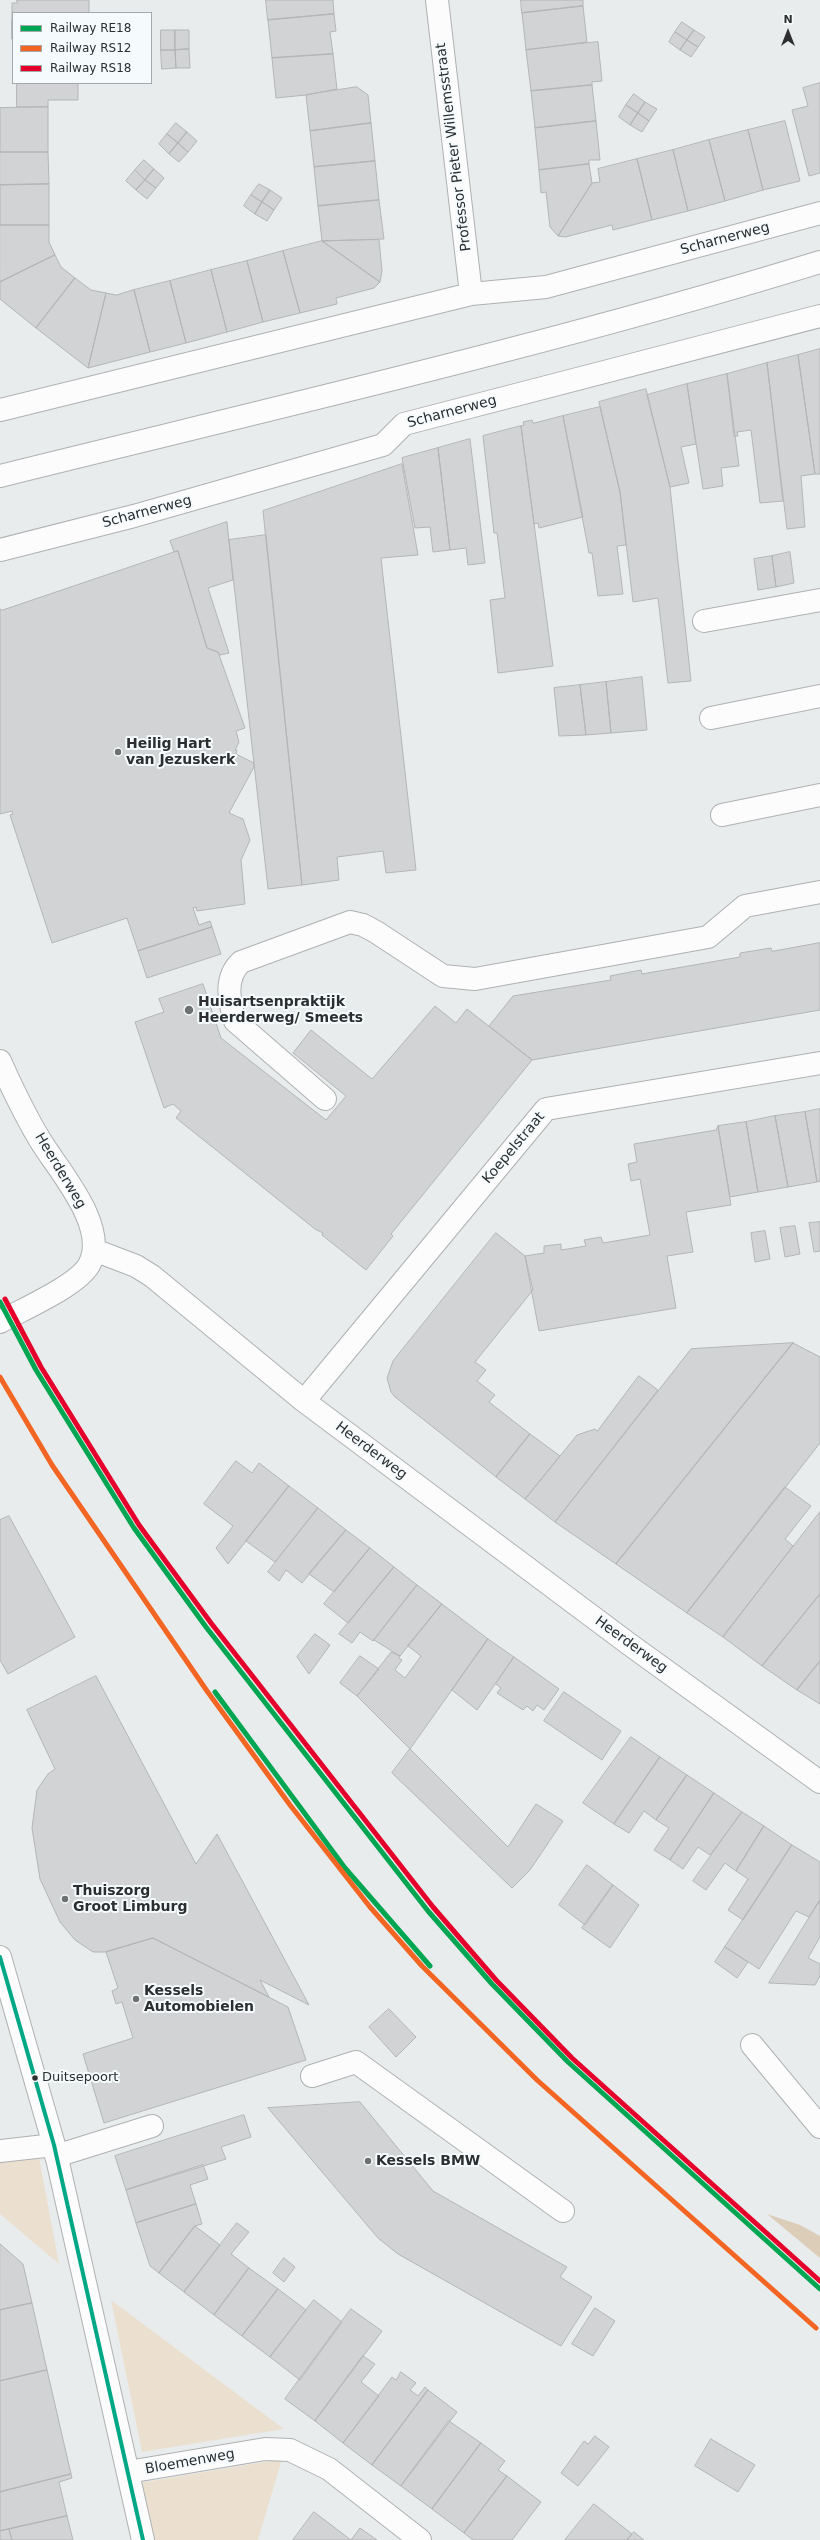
<!DOCTYPE html>
<html>
<head>
<meta charset="utf-8">
<style>
	body { margin:0 }
	#map { position:relative; width:820px; height:2540px; overflow:hidden; background:#e9eced; font-family:"DejaVu Sans",sans-serif }
	canvas { display:block }
	.legend { position:absolute; left:12px; top:12px; width:140px; height:72px; box-sizing:border-box; background:#f5fbfc; border:1px solid #a5a9aa; margin:0; padding:5px 7px; list-style:none; font-size:12px; color:#2c2e2f }
	.legend li { display:flex; align-items:center; gap:8px; height:20px }
	.legend b { width:20px; border:1px solid #a5a9aa }
	.north { position:absolute; left:768px; top:12px; width:40px; height:40px; -webkit-text-stroke:3px #f5fbfc; paint-order:stroke; rotate:0deg; font-size:11px; font-weight:700; line-height:16px; text-align:center; color:#2c2e2f }
	.north::after { content:''; display:block; margin:auto; width:14px; height:18px; background:#2c2e2f; clip-path:polygon(50% 0,100% 100%,50% 72%,0 100%) }
</style>
</head>
<body>
<div id="map">
<canvas width="820" height="2540"></canvas>
<ul class="legend">
<li><b style="height:5px;background:#00a651"></b>Railway RE18</li>
<li><b style="height:5px;background:#f26522"></b>Railway RS12</li>
<li><b style="height:5px;background:#e4002b"></b>Railway RS18</li>
</ul>
<div class="north">N</div>
</div>
<script>
const c = document.querySelector('canvas').getContext('2d');
c.lineJoin = 'round';
function paint(path, color) {
  c.fillStyle = color;
  c.fill(path, 'evenodd');
}
function strokePath(path, color, width, dash) {
  c.strokeStyle = color;
  c.lineWidth = width;
  c.lineCap = dash ? 'butt' : 'round';
  c.setLineDash(dash || []);
  c.stroke(path);
}
function label(font, color, halo, rows, align = 'center') {
  c.font = font + ' "DejaVu Sans",sans-serif';
  c.lineWidth = 4;
  c.setLineDash([]);
  c.textBaseline = 'middle';
  c.strokeStyle = halo;
  c.fillStyle = color;
  for (const [text, x, y, turn = 0] of rows) {
    c.save();
    c.translate(x, y);
    c.rotate((+turn || 0) * Math.PI / 180);
    c.textAlign = isNaN(turn) ? turn : align;
    if (halo) c.strokeText(text, 0, 0);
    c.fillText(text, 0, 0);
    c.restore();
  }
}
const green = new Path2D(`
	M39,2157L59,2264L0,2214V2161Z
	M111,2300L284,2429L142,2452Z
	M282,2459L258,2540H153L139,2483Z`);
const forest = new Path2D(`
	M767,2214L800,2225L820,2236V2258Z`);
const building = new Path2D(`
	M17,0H89V13H13L12,22V3H17Z
	M266,0H333L334,14L268,20Z
	M521,0H583V6L522,13Z
	M583,6L587,42L526,50L522,13Z
	M334,14L336,31L330,32L333,54L272,58L268,20Z
	M12,22H13V39H12Z
	M682,22L694,30L687,40L675,32Z
	M161,30H175V50H161Z
	M175,30H189V49L175,50Z
	M694,30L705,37L698,47L687,40Z
	M675,32L687,40L680,50L669,42Z
	M687,40L698,47L691,57L680,50Z
	M598,42L602,81L592,82V85L531,91L526,50Z
	M189,49L190,68H176L175,50Z
	M161,50H175L176,68L162,69Z
	M333,54L337,89L306,95L276,98L272,58Z
	M17,83H78V100H48V107H17Z
	M820,83V173L809,176L792,110L808,106L803,88Z
	M592,85L596,121L535,128L531,91Z
	M357,87L368,95L371,123L310,131L306,95Z
	M634,94L645,102L638,113L626,105Z
	M645,102L657,109L649,121L638,113Z
	M626,105L638,113L630,125L619,117Z
	M48,107V152H0V108Z
	M638,113L649,121L642,132L630,125Z
	M596,121L600,160H589V164L539,170L535,128Z
	M785,121L800,181L763,190L748,130Z
	M176,123L187,132L178,143L167,134Z
	M371,123L375,161L314,167L310,131Z
	M748,130L763,190L725,201L709,140Z
	M187,132L197,141L188,152L178,143Z
	M167,134L178,143L169,154L159,144Z
	M709,140L725,201L688,211L673,150Z
	M178,143L188,152L179,162L169,154Z
	M673,150L688,211L652,220L637,159Z
	M0,152H48L49,184L0,185Z
	M637,159L652,220L613,230L612,225L565,237L558,236L592,183L600,182L598,169Z
	M144,160L154,169L145,180L135,170Z
	M375,161L379,200L318,206L314,167Z
	M589,164L592,183L558,236L550,227L546,192L541,193L539,170Z
	M154,169L164,178L156,188L145,180Z
	M135,170L145,180L136,190L126,181Z
	M145,180L156,188L147,199L136,190Z
	M49,184V225H0V185Z
	M259,184L270,190L262,202L251,195Z
	M270,190L282,198L274,210L262,202Z
	M251,195L262,202L255,214L244,206Z
	M379,200L384,239L322,241L318,206Z
	M262,202L274,210L267,221L255,214Z
	M0,225H49V242L55,255L0,282Z
	M379,240L382,271L380,282L322,241Z
	M322,241L380,282L374,288L336,298L337,304L300,313L283,251Z
	M283,251L300,313L263,322L247,261Z
	M55,255L61,267L75,278L36,328L0,299V282Z
	M247,261L263,322L227,332L211,270Z
	M211,270L227,332L186,343L170,281Z
	M75,278L91,290L106,293L88,368L36,328Z
	M170,281L186,343L150,352L134,290Z
	M134,290L150,352L88,368L106,293L116,295Z
	M820,349V474H815L798,355Z
	M798,355L815,474L801,476L805,527L787,529L767,363Z
	M767,363L783,501L760,503L751,430L737,432L738,436H734L727,374Z
	M727,374L739,466L721,468L723,486L703,489L687,384Z
	M687,384L696,444L681,447L689,483L670,487L647,395Z
	M646,389L670,487L691,681L668,683L658,598L633,602L620,492L599,402Z
	M600,407L620,492L626,545L617,546L623,594L598,596L592,553H589L563,416Z
	M563,416L583,517L539,528L538,523L534,524L521,426L524,425L523,422L532,420L533,423Z
	M521,426L553,666L498,673L490,600L505,598L497,533H494L483,436Z
	M470,439L485,563L468,565L466,548L450,550L438,448Z
	M438,448L450,550L433,552L430,527L415,528L402,458Z
	M402,464L418,555L381,558L416,870L386,873L383,851L337,857L339,880L302,885L263,511Z
	M227,522L233,580L208,588L229,653L220,655L218,652L207,648L178,551L174,552L170,541Z
	M266,535L302,885L268,889L229,540Z
	M178,551L207,648L218,652L245,728L236,731L239,742L235,750H237L236,754L254,763V767L229,813L243,819L250,840L241,860L245,904L197,911L196,907L193,908L199,925L210,921L212,927L138,951L127,918L52,943L10,815L13,814L12,811L0,814V609L2,610Z
	M790,552L794,583L776,587L772,556Z
	M772,556L776,587L758,590L754,559Z
	M642,677L647,730L611,733L606,682Z
	M606,682L611,733L586,735L580,685Z
	M580,685L586,735L559,736L554,688Z
	M212,927L221,954L147,978L138,951Z
	M820,943V1010L532,1060L489,1026L513,996L611,980L610,976L641,970L642,974L740,957V953L771,948L772,951Z
	M203,984L221,1038L326,1120L346,1096L293,1053L311,1030L372,1079L435,1006L456,1023L467,1009L532,1060L391,1234L393,1236L366,1270L322,1235L323,1233L315,1229L176,1118L181,1111L173,1104L164,1108L135,1022L164,1012L159,999Z
	M820,1109V1181L817,1182L805,1112Z
	M805,1112L817,1182L788,1187L775,1116Z
	M775,1116L788,1187L758,1192L746,1122Z
	M746,1122L758,1192L730,1197L718,1126Z
	M718,1126L731,1205L686,1212L693,1252L667,1256L676,1308L539,1331L525,1256L544,1253V1246L561,1244V1250L586,1246L584,1240L601,1237L603,1243L650,1235L640,1179L631,1181L628,1164L637,1162L634,1144L716,1130Z
	M820,1222V1251L814,1252L809,1223Z
	M795,1226L800,1254L785,1257L780,1228Z
	M765,1231L770,1259L755,1262L751,1233Z
	M496,1233L525,1256L533,1290L475,1362L486,1370L477,1381L495,1395L489,1402L530,1434L496,1477L395,1397L391,1392L387,1378L393,1361Z
	M793,1343L616,1564L555,1522L691,1349Z
	M793,1343L820,1357V1443L687,1613L616,1564Z
	M639,1376L658,1390L555,1522L525,1499L577,1435L595,1429L597,1431Z
	M530,1434L560,1456L525,1499L496,1477Z
	M236,1461L252,1473L259,1463L289,1486L228,1564L216,1548L233,1526L204,1504Z
	M289,1486L318,1508L275,1562L246,1541Z
	M785,1487L811,1506L785,1539L793,1546L723,1637L687,1613Z
	M318,1508L346,1530L302,1583L286,1570L279,1581L268,1572Z
	M820,1512V1594L762,1666L723,1637Z
	M9,1516L75,1637L8,1674L0,1660V1520Z
	M346,1530L370,1548L334,1592L309,1574Z
	M370,1548L394,1567L348,1623L324,1604Z
	M394,1567L417,1585L373,1641L360,1632L352,1643L339,1634Z
	M417,1585L442,1604L400,1656L374,1640Z
	M820,1594V1661L797,1690L762,1666Z
	M442,1604L488,1639L410,1749L357,1696L391,1652L400,1656L399,1658L402,1660L395,1670L405,1678L421,1656L408,1646Z
	M315,1634L330,1645L309,1674L297,1657Z
	M488,1639L514,1657L477,1710L452,1690Z
	M360,1656L379,1669L357,1696L340,1683Z
	M514,1657L559,1689L544,1710L537,1705L533,1711L527,1706L523,1710L497,1693L501,1688L496,1684Z
	M820,1661V1704L797,1690Z
	M96,1676L196,1864L217,1834L309,2005L260,1980L269,1997L153,1938L106,1952H93L75,1940L60,1922L40,1879L32,1828L37,1790L48,1774L55,1769L27,1710Z
	M564,1692L621,1731L602,1760L544,1721Z
	M631,1737L660,1757L614,1824L583,1803Z
	M410,1749L508,1847L536,1804L563,1821L530,1870L512,1888L392,1773Z
	M660,1757L687,1775L656,1820L644,1811L629,1833L614,1824Z
	M687,1775L714,1793L670,1860L654,1850L669,1828L656,1820Z
	M714,1793L742,1812L710,1855L698,1847L683,1869L670,1860Z
	M742,1812L764,1826L736,1871L725,1863L706,1890L693,1881Z
	M764,1826L792,1845L743,1920L728,1910L748,1879L736,1871Z
	M792,1845L820,1862V1900L809,1917L796,1911L759,1969L725,1947Z
	M587,1865L613,1885L585,1925L559,1905Z
	M613,1885L639,1905L610,1948L582,1928Z
	M820,1900V1937L808,1958L820,1964V1976L815,1985L769,1983Z
	M153,1938L288,2007L306,2060L104,2123L83,2054L133,2038L122,2002L116,2004L112,1991L118,1988L106,1952Z
	M725,1947L748,1962L737,1978L715,1962Z
	M389,2009L416,2037L396,2057L369,2027Z
	M360,2102L433,2191L567,2267L560,2277L592,2297L561,2346L398,2254L378,2238L268,2108Z
	M244,2115L251,2137L221,2147L226,2159L126,2190L115,2156Z
	M203,2165L208,2179L190,2185L196,2204L136,2223L126,2190Z
	M196,2204L202,2224L195,2226L159,2273L150,2266L136,2223Z
	M237,2223L249,2232L231,2254L249,2268L214,2315L184,2292Z
	M195,2226L220,2245L184,2292L159,2273Z
	M0,2244L23,2264L32,2303L0,2310Z
	M284,2258L295,2267L284,2282L273,2273Z
	M249,2268L278,2289L242,2336L214,2315Z
	M278,2289L306,2310L270,2357L242,2336Z
	M314,2300L342,2322L300,2380L270,2357Z
	M32,2303L47,2370L0,2381V2310Z
	M595,2308L615,2321L593,2356L572,2344Z
	M351,2309L382,2331L315,2421L285,2399Z
	M363,2356L375,2364L361,2382L379,2396L343,2443L315,2421Z
	M47,2370L71,2474L0,2492V2381Z
	M401,2372L416,2383L410,2390L418,2396L425,2387L428,2390L372,2465L343,2443L392,2377L396,2380Z
	M428,2390L457,2412L401,2486L372,2465Z
	M449,2421L481,2443L432,2509L401,2486Z
	M595,2436L609,2447L578,2486L561,2473L584,2441L588,2444Z
	M711,2439L755,2465L738,2492L695,2466Z
	M481,2443L505,2461L498,2470L507,2476L464,2533L432,2509Z
	M71,2474L72,2478L59,2482L67,2516L0,2531V2492Z
	M507,2476L541,2502L512,2540H473L464,2533Z
	M594,2504L632,2534L627,2540H565Z
	M314,2512L351,2540L360,2528L377,2540H293Z
	M67,2516L73,2540H12L9,2529Z
	M9,2529L12,2540H0V2531Z
	M634,2532L644,2540H627Z`);
const service = new Path2D(`
	M704,621L820,600
	M711,718L820,696
	M722,815L820,795
	M325,1099L235,1021C229,1001 224,978 241,962L350,922L363,925L376,932L443,976L475,979L708,937L745,906L820,892
	M752,2045L820,2127
	M312,2076L356,2062L563,2211
	M56,2156L152,2126`);
const minor = new Path2D(`
	M437,0L471,294
	M0,410L471,294L546,287L820,213
	M0,550L134,516L383,445L404,424L820,316
	M0,1061C12,1088 25,1115 40,1140C58,1170 110,1227 89,1265C77,1286 23,1309 0,1322
	M94,1250L136,1266L152,1276L304,1401L629,1644L820,1782
	M304,1401L546,1109L820,1063
	M0,1957L54,2145L143,2540
	M0,2151L54,2145
	M128,2472L265,2449L290,2450L329,2469L420,2540`);
const tertiary = new Path2D(`
	M0,476C274,408 550,345 820,262`);
const bus1 = new Path2D(`
	M0,1957L54,2145L143,2540`);
const rail1 = new Path2D(`
	M0,1302L36,1370L134,1528L206,1627L428,1911L492,1984L568,2062L820,2289
	M215,1692L345,1868L430,1966`);
const rail2 = new Path2D(`
	M0,1377L52,1465L207,1691L290,1805L370,1907L422,1966L537,2080L816,2328`);
const rail3 = new Path2D(`
	M5,1299L41,1367L139,1525L211,1623L433,1907L496,1980L572,2058L820,2281`);
const markers = [
	[118,752,4,"#6e7072"],
	[189,1010,5,"#6e7072"],
	[65,1899,4,"#6e7072"],
	[136,1999,4,"#6e7072"],
	[35,2078,3.5,"#2c2e2f"],
	[368,2161,4,"#6e7072"]
];
const busNames = [
	["Duitsepoort",42,2078]
];
const streetNames = [
	["Professor Pieter Willemsstraat",454,147,-97],
	["Scharnerweg",725,239,-15],
	["Scharnerweg",452,412,-15],
	["Scharnerweg",147,512,-15],
	["Koepelstraat",514,1148,-50],
	["Heerderweg",60,1171,59],
	["Heerderweg",371,1451,37],
	["Heerderweg",631,1645,36],
	["Bloemenweg",190,2462,-10]
];
const poiNames = [
	["Heilig Hart",126,744],
	["van Jezuskerk",126,760],
	["Huisartsenpraktijk",198,1002],
	["Heerderweg/ Smeets",198,1018],
	["Thuiszorg",73,1891],
	["Groot Limburg",73,1907],
	["Kessels",144,1991],
	["Automobielen",144,2007],
	["Kessels BMW",376,2161]
];
paint(green, '#ebe0d0');
paint(forest, '#dbcdb8');
paint(building, '#d1d3d4');
strokePath(building, '#b3b5b6', 1);
strokePath(service, '#aeb1b2', 24);
strokePath(minor, '#aeb1b2', 24);
strokePath(tertiary, '#aeb1b2', 24);
strokePath(service, '#fcfcfc', 22);
strokePath(minor, '#fcfcfc', 22);
strokePath(tertiary, '#fcfcfc', 22);
strokePath(bus1, '#00a886', 4);
strokePath(rail1, '#00a651', 5);
strokePath(rail2, '#f26522', 5);
strokePath(rail3, '#e4002b', 5);
for (const [x, y, r, color] of markers) {
  const dot = new Path2D();
  dot.arc(x, y, r, 0, 2 * Math.PI);
  c.fillStyle = color;
  c.fill(dot);
  strokePath(dot, '#f5fbfc', 1.5);
}
label('13px', '#2c2e2f', '#f5fbfc', busNames, 'left');
label('14px', '#2c2e2f', '#f5fbfc', streetNames);
label('bold 14px', '#2c2e2f', '#f5fbfc', poiNames, 'left');
</script>
</body>
</html>
